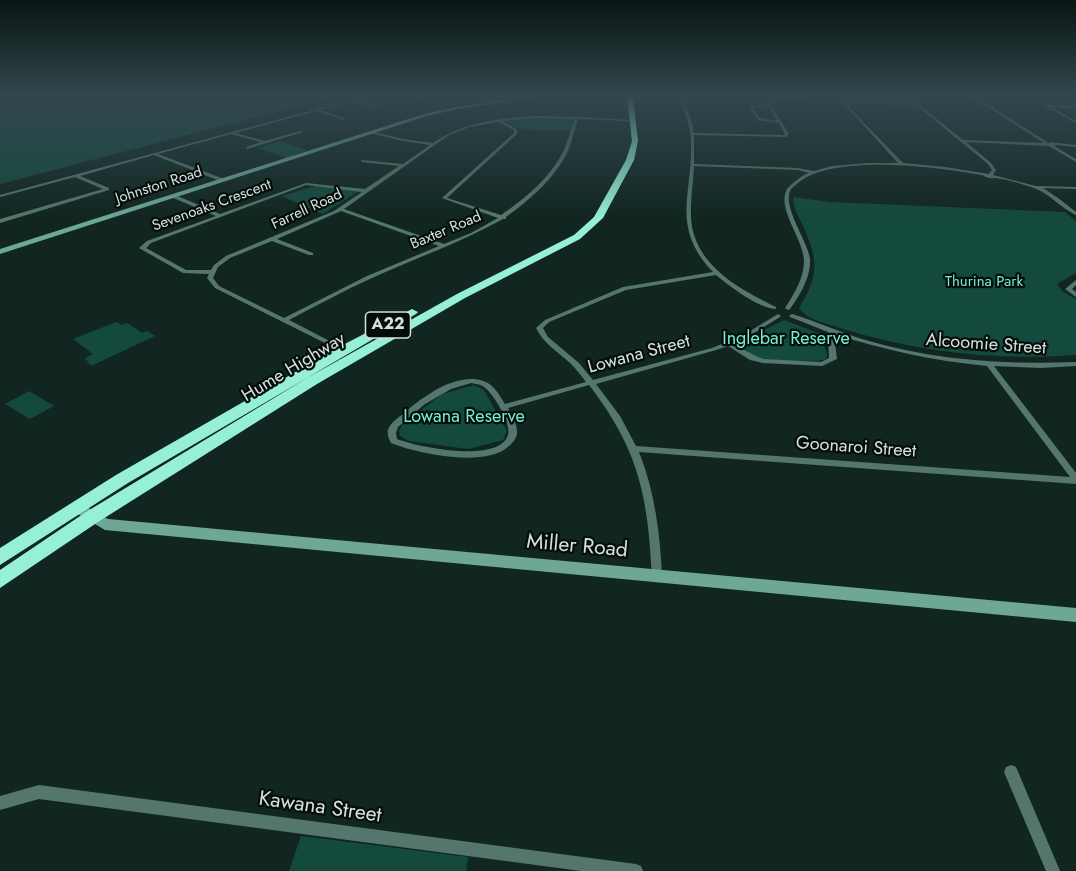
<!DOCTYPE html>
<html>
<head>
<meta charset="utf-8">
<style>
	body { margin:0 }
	canvas { display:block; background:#112620 }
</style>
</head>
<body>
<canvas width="1076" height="871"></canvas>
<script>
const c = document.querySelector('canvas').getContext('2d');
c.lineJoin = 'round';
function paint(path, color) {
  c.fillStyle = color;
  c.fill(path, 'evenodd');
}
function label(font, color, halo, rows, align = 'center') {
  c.font = font + ' Jost,sans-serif';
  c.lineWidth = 4.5;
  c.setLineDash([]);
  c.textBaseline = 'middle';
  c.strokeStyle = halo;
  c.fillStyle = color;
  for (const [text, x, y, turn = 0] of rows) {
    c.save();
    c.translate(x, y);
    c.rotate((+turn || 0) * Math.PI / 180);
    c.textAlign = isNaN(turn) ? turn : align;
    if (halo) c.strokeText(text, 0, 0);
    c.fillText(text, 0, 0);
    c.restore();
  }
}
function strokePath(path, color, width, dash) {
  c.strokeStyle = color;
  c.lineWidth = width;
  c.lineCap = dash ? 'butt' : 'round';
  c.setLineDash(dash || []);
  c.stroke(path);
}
const green = new Path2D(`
	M0,97H333L0,184Z
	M770,97H904L911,102L771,98Z
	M539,118L575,119L571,131L521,129L504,121Z
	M280,141L308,150L286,158L259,148Z
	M316,186L359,191L323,214L281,196Z
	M793,197L830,202L1065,212L1076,221V273L1057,284L1063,292L1076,299V355C996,361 916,352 840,328C826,323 807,320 799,308C820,275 818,258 802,224C798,215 793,207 793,197Z
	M784,320L818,333L827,353L826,359L818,361C795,360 758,365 742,347L744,340Z
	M116,322L122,325L127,323L142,333L147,331L155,336L91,366L85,358L93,354L73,339Z
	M474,385L484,390L507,431L503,440L468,449L409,441L400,436L399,431L402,425L442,394Z
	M29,391L54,406L30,419L5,404Z
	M301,836L468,857L466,871H289Z`);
const street = new Path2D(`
	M361,97H365L356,100L382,107L380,108L352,101L320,110L344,118V120L316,111L235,133L265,141L300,131L303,132L247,149L246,147L261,142L231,134L158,154L224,179V181H220L154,155L80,176L109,188V190L0,223V219L103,189L75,177L0,197V195Z
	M415,97H426L416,99Z
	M485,97H489L499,102L496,103Z
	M678,97H681C687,108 692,120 694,133L784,135L785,134L779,123L758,120L749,107L768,104L764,97L767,98L913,103L906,97H910L963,140L1044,143L972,97H976L1047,142L1048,144L1050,142L1076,145V147L1056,145L1054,146L1076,159V162L1049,146L966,142L990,162L996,170L993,175L1036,186L1076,187V189L1043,188L1058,198L1076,212V215C1061,208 1050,194 1034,188C1022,184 1007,179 994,178C992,178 991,179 990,178C987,178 985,176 982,175C938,167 833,153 798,183C796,185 793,187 791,189C781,206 808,241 810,259C811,277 800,295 790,309L788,310L785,308C794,294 804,278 804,261C804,240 776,208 787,189C788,188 792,184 793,183C799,179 802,175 809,173L798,170L694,166C693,186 689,207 692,227C700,268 741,290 776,307V309C760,309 729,286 716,275L626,290L549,322L543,328L548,337L579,363L593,380L712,348L742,336L778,314L781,316L780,317L746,338L733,344L756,356L764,359L821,362L829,358L828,332L790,317L789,316L792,314C815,321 838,331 862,339C931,360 1004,365 1076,362V366L1040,368L994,366L1076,473V484L639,452C655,492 660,534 662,576L661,579L657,580L653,579L652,576C648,496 639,450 589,385L508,408C512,415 518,425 517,434C516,439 513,442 509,446C486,468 418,454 391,443C389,439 387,435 388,430C390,423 398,418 404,413C423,397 456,372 483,381C494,384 499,395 505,404L586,382C581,375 576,369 570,363C558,352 543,343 536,328L537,327L545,320L623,287L713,272C670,226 693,195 691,141C690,125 685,111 678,97ZM768,100L842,102L898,163H867L832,166L814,171L798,168L694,164V135L786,137L789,134ZM845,103L916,105L988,164L992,170L989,174L945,167L903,163ZM769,106L777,121L760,118L753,108ZM834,334C884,350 935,361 987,366L1070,477L636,446L620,416L596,384L716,350L728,346L750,360L763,363L822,366L837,359ZM471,383C476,384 480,384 484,387C493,393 512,424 508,435C499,464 417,447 397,439L396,433L398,427L425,404L451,389Z
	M1029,97H1032L1048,105L1076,106V108L1051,107L1076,121V123Z
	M536,116L582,117L630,120L628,121L578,119C575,129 572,141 568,151C554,179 531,199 506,217V219H503C460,243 416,258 372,278C343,291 316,306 289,320L345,349V351H341L215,288L207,278L209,274L183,273L139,248L147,241L216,216L171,197V195H175L220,214L306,183L365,189L399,166L362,162L361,160L403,164L430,145L403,141L371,133V131L403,139L433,143C463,122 500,118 536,116ZM536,118L575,119C571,129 568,141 564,150C550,178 526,198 501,215L447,198L517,134V129L502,121ZM498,122L514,130V133L442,198L498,218L471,233L444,244L344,209L449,135L470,127ZM306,185L362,192L334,211L226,256L214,265L211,270H186L146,248L151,243ZM341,211L439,246L367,276L284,318L219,286L213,278L218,267L230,258L272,241L309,255H313V253L277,239Z
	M1076,280V285L1072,289L1076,292V297L1065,289Z
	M1011,765L1016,767L1060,871H1046L1004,772L1006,767Z
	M39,785L636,864L641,866L643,871H581L39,799L0,810V796Z`);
const secondary = new Path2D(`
	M528,97H538L457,109L427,116L0,254V249L424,114L457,107Z
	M78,502L108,519L1076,608V622L105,530L73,511L71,507L73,503Z`);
const highway = new Path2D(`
	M627,97H633L638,141L634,160L603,218L580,239L465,298L317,384L98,522L0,588V570L86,512L307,378L457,294L574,235L594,217L626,160L632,141Z
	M412,309L418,312L416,314L128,483L0,565V548L116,475L339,347Z`);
const farStreetnames = [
	["Johnston Road",159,186,-18],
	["Sevenoaks Crescent",212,206,-20],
	["Farrell Road",307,210,-25],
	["Baxter Road",446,231,-23]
];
const farParknames = [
	["Thurina Park",984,282]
];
const shields = [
	[388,325,45]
];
const shieldNames = [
	["A22",388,325]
];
const parkNames = [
	["Inglebar Reserve",786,340],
	["Lowana Reserve",464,418]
];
const streetNames = [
	["Alcoomie Street",986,345,4],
	["Lowana Street",639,355,-15],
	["Hume Highway",294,368,-31],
	["Goonaroi Street",856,448,4]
];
const nearStreetnames = [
	["Miller Road",577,547,5],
	["Kawana Street",320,808,8]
];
paint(green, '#14493d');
paint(street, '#54766c');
paint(secondary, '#6fa797');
paint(highway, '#95f0d7');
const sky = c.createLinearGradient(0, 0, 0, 219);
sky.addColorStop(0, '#091512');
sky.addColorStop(0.44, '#32474e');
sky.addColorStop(1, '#32474e00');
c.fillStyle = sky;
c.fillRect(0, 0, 1076, 219);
label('15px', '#d5e1dd', '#050d0a', farStreetnames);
label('15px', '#70f1d1', '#050d0a', farParknames);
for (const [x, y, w] of shields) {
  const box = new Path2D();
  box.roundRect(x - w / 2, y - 13, w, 26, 4.5);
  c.fillStyle = '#050d0a';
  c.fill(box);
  strokePath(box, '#d5e1dd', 1.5);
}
label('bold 16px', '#d5e1dd', null, shieldNames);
label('18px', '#70f1d1', '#050d0a', parkNames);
label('18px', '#d5e1dd', '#050d0a', streetNames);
label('21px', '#d5e1dd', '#050d0a', nearStreetnames);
</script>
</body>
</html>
